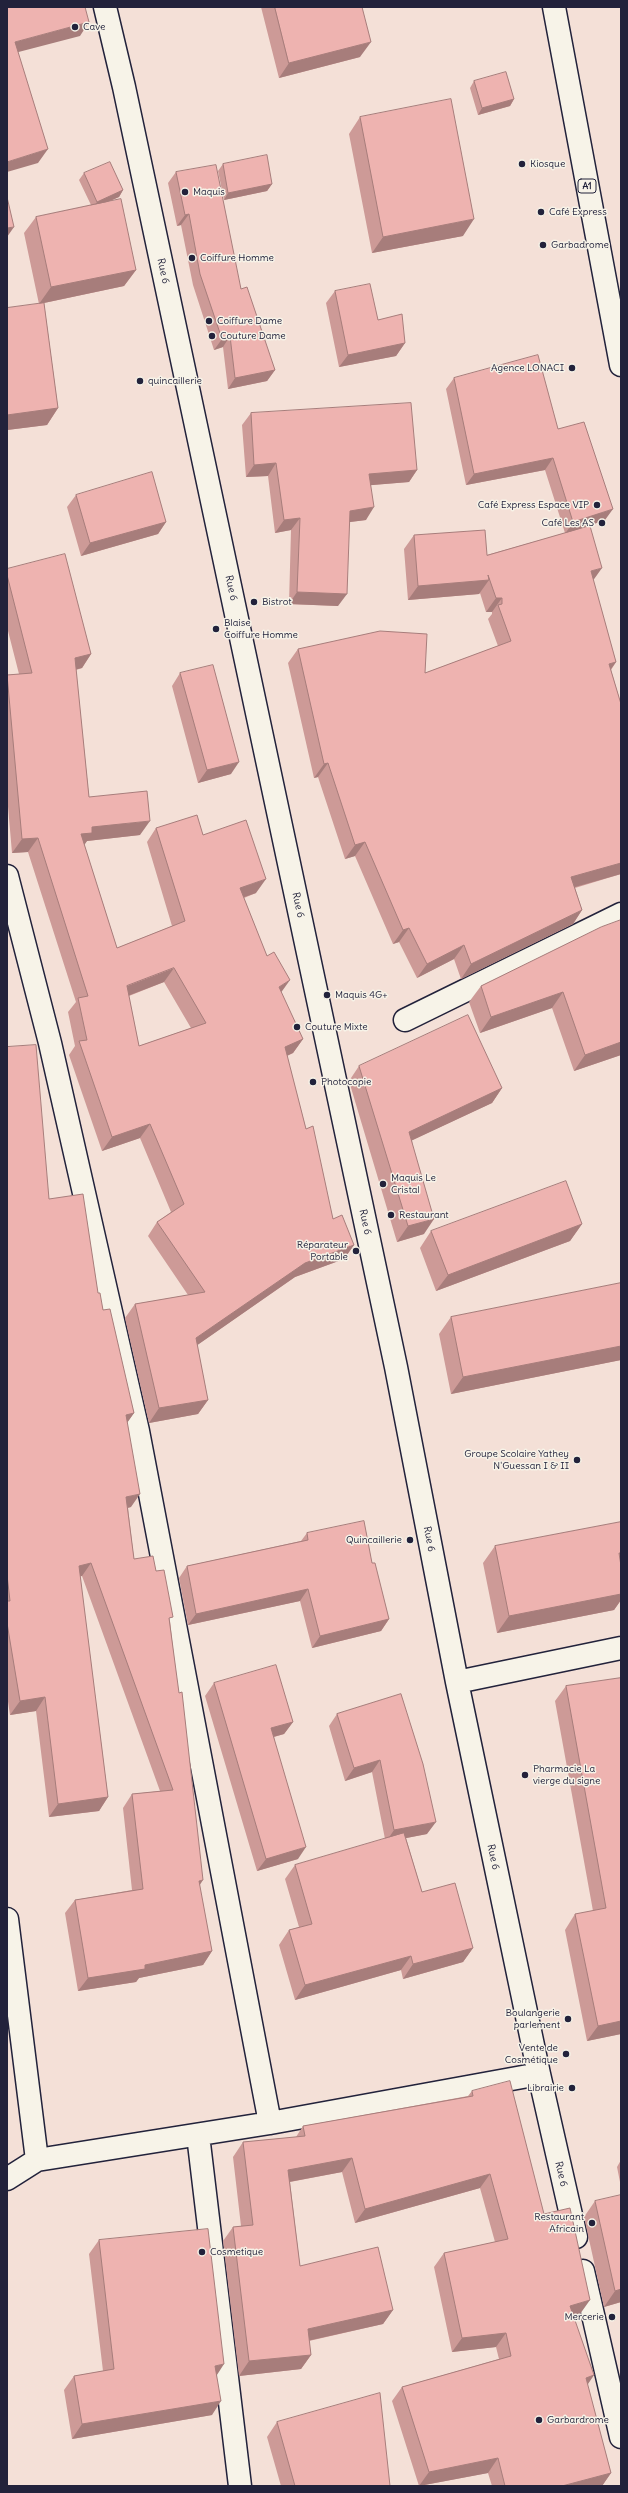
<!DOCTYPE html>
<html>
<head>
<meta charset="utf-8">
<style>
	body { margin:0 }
	#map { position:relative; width:628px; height:2493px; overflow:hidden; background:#f4e0d7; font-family:Delius,sans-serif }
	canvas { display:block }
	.frame { position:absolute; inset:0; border:8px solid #22223b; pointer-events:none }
</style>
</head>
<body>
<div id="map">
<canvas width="628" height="2493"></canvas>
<div class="frame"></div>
</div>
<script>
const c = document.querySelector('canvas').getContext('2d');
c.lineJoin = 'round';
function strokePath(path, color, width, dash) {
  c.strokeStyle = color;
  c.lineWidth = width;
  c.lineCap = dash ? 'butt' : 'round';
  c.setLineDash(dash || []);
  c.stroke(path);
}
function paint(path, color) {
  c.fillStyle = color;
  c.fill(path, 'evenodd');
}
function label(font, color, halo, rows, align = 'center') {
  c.font = font + ' Delius,sans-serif';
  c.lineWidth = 3;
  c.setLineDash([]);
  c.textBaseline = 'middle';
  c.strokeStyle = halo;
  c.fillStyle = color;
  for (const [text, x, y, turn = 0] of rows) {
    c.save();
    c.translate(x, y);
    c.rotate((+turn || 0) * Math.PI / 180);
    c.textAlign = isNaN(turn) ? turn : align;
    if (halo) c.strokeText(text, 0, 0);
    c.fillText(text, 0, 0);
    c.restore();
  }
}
const street = new Path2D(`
	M105,7L124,87L396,1367L457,1682L539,2074L576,2237
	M7,876L50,1043L138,1431L270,2123
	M405,1020L621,914
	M457,1682L621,1648
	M7,1919L37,2160
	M198,2135L240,2486
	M7,2179L37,2160L270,2123L539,2074
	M583,2271L621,2437`);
const primary = new Path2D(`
	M554,7L621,365`);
const wall = new Path2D(`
	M261,7H362L360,57L279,78Z
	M474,81L514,99L510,106L478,115L470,88Z
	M360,117L463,236L372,253L349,134Z
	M223,164L272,184L267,191L224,200L218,171Z
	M176,172L241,289L275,370L267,381L228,389L223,347L214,350L193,285L181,225L177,226L168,183Z
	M84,173L123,190L119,197L107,202L136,270L124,286L44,303L58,408L47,425L7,430V308L39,304L24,233L36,217L91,205L79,180Z
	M335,291L378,320L405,343L396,356L339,367L326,303Z
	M454,378L558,429L605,520L574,531L593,580L616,662L611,670L621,704V874L575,888L582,910L573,924L461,979L454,959L417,978L399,942L393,944L355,856L345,859L318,777L314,778L288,663L298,649L425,673L498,646L488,619L492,614V612H486L480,593L479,594L408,600L404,549L414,535L487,555L565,533L545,470L466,485L446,389Z
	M251,413L417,470L409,482L371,485L366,520L350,522L338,606L289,604L291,530L275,533L268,476L246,477L242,425Z
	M76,495L166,522L158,534L81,556L67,507Z
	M7,569L91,654L82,668L76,670L89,797L140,835L87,841L84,844L117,948L172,926L147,842L156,828L203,835L256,893L244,898L281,993L303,1039L293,1053L287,1056L306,1129L333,1219L354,1245L344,1259L295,1277L197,1345L208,1400L198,1414L149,1423L125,1318L135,1304L188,1295L148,1236L157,1222L171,1212L140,1138L102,1151L69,1055L75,1046L68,1012L76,1002L28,852L12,853L7,795V675L19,674L7,627ZM164,982L191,1028L139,1046L129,996Z
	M180,673L231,774L198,783L172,686Z
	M621,920V1055L574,1071L552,1008L480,1033L469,1002L481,986Z
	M7,1047L49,1199L98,1293L103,1310L134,1413L127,1423L131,1507L128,1508L134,1559L156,1571L170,1621L199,1885L212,1951L203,1965L139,1978L136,1982L78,1991L65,1913L75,1900L132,1890L123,1808L132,1794L160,1791L82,1576H80L108,1797L99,1811L49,1817L36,1711L10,1715L7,1695Z
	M359,1066L502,1088L492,1103L412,1140L424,1234L397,1242L349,1081Z
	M582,1224L570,1241L436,1291L420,1248L431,1231Z
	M621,1283V1360L451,1394L439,1334L451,1317Z
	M621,1522V1600L614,1610L497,1633L483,1563L495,1546Z
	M307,1533L372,1563L389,1619L381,1631L312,1648L300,1601L188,1625L179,1578L187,1566L301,1541Z
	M621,1678V2034L587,2041L565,1930L575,1914L593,1911L555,1701L566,1686Z
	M214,1683L293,1722L284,1734L274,1737L298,1859L257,1871L205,1696Z
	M401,1694L427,1834L406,1838L422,1892L473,1948L463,1962L403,1979L401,1970L295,2000L279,1945L289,1930L299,1927L285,1879L295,1865L385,1839L372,1772L345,1781L329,1726L337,1714Z
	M472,2091L544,2214L580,2314L573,2316L594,2375L587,2384L611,2473L602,2486H492L488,2473L419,2486L392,2401L402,2387L499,2359L496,2347L452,2352L434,2267L444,2253L495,2242L480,2188L355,2223L342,2172L290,2182L300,2266L393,2310L383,2324L309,2341L311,2355L301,2369L239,2376L223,2241L233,2227L241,2226L233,2157L243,2142L296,2137L303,2126L468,2096Z
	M621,2160V2187L617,2167Z
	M595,2201L621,2302L604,2307L584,2217Z
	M99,2240L217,2375L212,2415L72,2439L64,2390L74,2376L103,2371L89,2254Z
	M277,2422L390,2486H281L267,2437Z`);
const shadedWall = new Path2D(`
	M89,22L80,36L7,55L15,42Z
	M371,42L360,57L279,78L289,63Z
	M514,99L510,106L478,115L482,108Z
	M48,149L38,163L7,172V162Z
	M272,184L267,191L224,200L228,193Z
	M123,190L119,197L92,209L97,202Z
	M189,214L181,225L177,226L185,215Z
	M474,219L463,236L372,253L383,237Z
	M14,227L7,237V228Z
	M136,270L124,286L39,304L51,287Z
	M230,336L223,347L214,350L222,339Z
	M405,343L396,356L339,367L348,355Z
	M275,370L267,381L228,389L235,378Z
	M58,408L47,425L7,430V415Z
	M553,458L545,470L466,485L474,474Z
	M276,463L268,476L246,477L254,465Z
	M417,470L409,482L361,486L369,474Z
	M374,507L366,520L342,523L350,511Z
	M613,509L605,520L565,534L573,522Z
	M300,518L291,530L275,533L284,520Z
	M166,522L158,534L81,556L90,543Z
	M602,568L592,582L591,571Z
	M489,580L479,594L408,600L418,586Z
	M297,592L347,594L338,606L289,604Z
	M496,598H502L492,612H486Z
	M91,654L82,668L65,672L75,658Z
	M616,662L606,676L609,664Z
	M239,762L231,774L198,783L207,770Z
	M328,763L318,777L314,778L324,764Z
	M150,821L140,835L87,841L83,847L81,834L92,827Z
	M38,838L28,852L12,853L22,839Z
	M365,842L355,856L345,859L355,845Z
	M621,863V874L561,891L571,877Z
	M266,879L256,893L230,902L240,888Z
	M582,910L573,924L461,979L471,964Z
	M409,928L399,942L393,944L403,930Z
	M464,945L454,959L417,978L427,964Z
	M174,968L164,982L117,1000L127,986Z
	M290,980L280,994L279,987Z
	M563,992L552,1008L480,1033L491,1017Z
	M303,1039L293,1053L275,1061L285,1047Z
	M621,1042V1055L574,1071L585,1055Z
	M502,1088L492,1103L398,1147L409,1132Z
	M150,1124L140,1138L102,1151L112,1137Z
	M434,1219L424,1234L397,1242L408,1226Z
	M582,1224L570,1241L436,1291L448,1275Z
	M354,1245L344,1259L295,1277L186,1353L196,1338L305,1263Z
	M621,1346V1360L451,1394L463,1377Z
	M208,1400L198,1414L149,1423L159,1408Z
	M134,1413L124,1427L126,1415Z
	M140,1494L131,1507L117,1510L126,1497Z
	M619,1553H621V1567Z
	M91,1563L82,1576L70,1579L79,1566Z
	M308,1589L300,1601L188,1625L196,1614Z
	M621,1594V1600L614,1610L497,1633L509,1616Z
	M389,1619L381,1631L312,1648L320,1636Z
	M45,1697L36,1711L10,1715L20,1701Z
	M293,1722L284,1734L262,1740L271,1728Z
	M380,1760L372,1772L345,1781L354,1768Z
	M108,1797L99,1811L49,1817L58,1804Z
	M436,1822L427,1834L386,1842L394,1830Z
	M306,1847L298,1859L257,1871L266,1859Z
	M203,1880L194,1894L199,1881Z
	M473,1948L463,1962L403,1979L413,1964Z
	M212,1951L203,1965L139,1978L136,1982L78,1991L88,1978L145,1965Z
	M411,1956L401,1970L295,2000L305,1985Z
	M621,2021V2034L587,2041L598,2026Z
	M352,2158L342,2172L278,2184L288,2170Z
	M490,2174L480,2188L355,2223L365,2209Z
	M621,2289V2302L604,2307L615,2291Z
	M590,2300L580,2314L560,2320L570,2306Z
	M393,2310L383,2324L298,2343L308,2329Z
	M506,2333L496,2347L452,2352L462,2338Z
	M311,2355L301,2369L239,2376L249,2361Z
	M224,2364L215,2378V2366Z
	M594,2375L584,2390L586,2378Z
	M221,2401L212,2415L72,2439L82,2424Z
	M498,2458L488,2473L419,2486L429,2472Z
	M611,2473L602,2486H562Z`);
const building = new Path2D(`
	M7,7H85L89,22L15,42L48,149L7,162Z
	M275,7H362L371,42L289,63Z
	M506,72L514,99L482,108L474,81Z
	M451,99L474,219L383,237L360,117Z
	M267,155L272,184L228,193L223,164Z
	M110,162L123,190L97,202L84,173Z
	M216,165L241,289L247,287L275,370L235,378L230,336L222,339L200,274L189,214L185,215L176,172Z
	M7,197L14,227L7,228Z
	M121,199L136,270L51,287L36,217Z
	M370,284L378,320L402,314L405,343L348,355L335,291Z
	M44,303L58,408L7,415V308Z
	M538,355L558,429L584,422L613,509L573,522L553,458L474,474L454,378Z
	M411,403L417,470L369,474L374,507L350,511L347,594L297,592L300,518L284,520L276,463L254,465L251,413Z
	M152,472L166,522L90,543L76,495Z
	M590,526L602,568L591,571L616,662L609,664L621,704V863L571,877L582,910L471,964L464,945L427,964L409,928L403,930L365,842L355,845L328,763L324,764L298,649L380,631L427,634L425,673L511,641L498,605L502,604V598H496L488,575L489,580L418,586L414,535L485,530L487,555Z
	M65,554L91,654L75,658L89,797L147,791L150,821L92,827V833L81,834L117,948L185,921L156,828L197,815L203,835L246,820L266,879L240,888L267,956L274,952L290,980L279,987L303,1039L285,1047L306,1129L313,1126L333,1219L342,1215L354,1245L305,1263L196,1338L208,1400L159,1408L135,1304L205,1292L157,1222L184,1204L150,1124L112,1137L79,1041L87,1040L78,998L88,996L38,838L22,839L7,675L32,673L7,575V569ZM174,968L206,1023L139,1046L127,986Z
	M213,665L239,762L207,770L180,673Z
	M621,920V1042L585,1055L563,992L491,1017L481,986L601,927Z
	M468,1015L502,1088L409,1132L434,1219L408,1226L359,1066Z
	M36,1045L49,1199L83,1194L98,1293H100L103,1310L110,1309L134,1413L126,1415L140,1494L126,1497L134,1559L153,1556L156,1571L164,1570L173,1617L169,1618L179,1693L182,1692L203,1880L199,1881L212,1951L145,1965V1969L88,1978L75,1900L143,1889L132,1794L173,1790L91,1563L79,1566L108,1797L58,1804L45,1697L20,1701L7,1623V1601H10L7,1575V1047Z
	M566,1181L582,1224L448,1275L431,1231Z
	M621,1283V1346L463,1377L451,1317Z
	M364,1521L372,1563H375L389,1619L320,1636L308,1589L196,1614L187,1566L308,1540L307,1533Z
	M621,1522V1553H619L621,1566V1594L509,1616L495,1546Z
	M276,1665L293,1722L271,1728L306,1847L266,1859L214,1683Z
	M621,1678V2021L598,2026L575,1914L606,1908L566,1686Z
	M401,1694L423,1764L436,1822L394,1830L380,1760L354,1768L337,1714Z
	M404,1833L422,1892L455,1883L473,1948L413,1964L411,1956L305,1985L289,1930L312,1924L295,1865Z
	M510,2081L544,2214L570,2208L590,2300L570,2306L594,2375L586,2378L611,2473L562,2486H505L498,2458L429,2472L402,2387L511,2356L506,2333L462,2338L444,2253L508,2239L490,2174L365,2209L352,2158L288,2170L300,2266L378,2247L393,2310L308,2329L311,2355L249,2361L233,2227L253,2225L243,2142L305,2136L303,2126L473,2096L472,2091Z
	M621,2195V2289L615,2291L595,2201Z
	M208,2229L224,2364L215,2366L221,2401L82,2424L74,2376L114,2369L99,2240Z
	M380,2393L390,2486H295L277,2422Z`);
const markers = [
	[75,27,4,"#22223b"],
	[522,164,4,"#22223b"],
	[185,192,4,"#22223b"],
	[541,212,4,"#22223b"],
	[543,245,4,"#22223b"],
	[192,258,4,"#22223b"],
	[209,321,4,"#22223b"],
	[212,336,4,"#22223b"],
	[572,368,4,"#22223b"],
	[140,381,4,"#22223b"],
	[597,505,4,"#22223b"],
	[602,523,4,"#22223b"],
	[254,602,4,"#22223b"],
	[216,629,4,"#22223b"],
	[327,995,4,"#22223b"],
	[297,1027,4,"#22223b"],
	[313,1082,4,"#22223b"],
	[383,1184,4,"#22223b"],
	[391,1215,4,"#22223b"],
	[356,1251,4,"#22223b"],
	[577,1460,4,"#22223b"],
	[410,1540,4,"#22223b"],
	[525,1775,4,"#22223b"],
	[568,2019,4,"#22223b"],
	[566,2054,4,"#22223b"],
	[572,2088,4,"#22223b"],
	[592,2223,4,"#22223b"],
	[202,2252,4,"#22223b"],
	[612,2317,4,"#22223b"],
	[539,2420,4,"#22223b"]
];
const shields = [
	[587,186,18]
];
const shieldNames = [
	["A1",587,186]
];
const poiNames = [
	["Cave",83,27],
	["Kiosque",530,164],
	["Maquis",193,192],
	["Café Express",549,212],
	["Garbadrome",551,245],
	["Coiffure Homme",200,258],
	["Coiffure Dame",217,321],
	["Couture Dame",220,336],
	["Agence LONACI",564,368,"right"],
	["quincaillerie",148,381],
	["Café Express Espace VIP",589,505,"right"],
	["Café Les AS",594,523,"right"],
	["Bistrot",262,602],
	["Blaise",224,623],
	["Coiffure Homme",224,635],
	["Maquis 4G+",335,995],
	["Couture Mixte",305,1027],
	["Photocopie",321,1082],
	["Maquis Le",391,1178],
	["Cristal",391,1190],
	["Restaurant",399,1215],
	["Réparateur",348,1245,"right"],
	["Portable",348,1257,"right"],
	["Groupe Scolaire Yathey",569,1454,"right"],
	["N'Guessan I & II",569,1466,"right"],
	["Quincaillerie",402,1540,"right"],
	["Pharmacie La",533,1769],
	["vierge du signe",533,1781],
	["Boulangerie",560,2013,"right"],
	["parlement",560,2025,"right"],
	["Vente de",558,2048,"right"],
	["Cosmétique",558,2060,"right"],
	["Librairie",564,2088,"right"],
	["Restaurant",584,2217,"right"],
	["Africain",584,2229,"right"],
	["Cosmetique",210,2252],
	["Mercerie",604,2317,"right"],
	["Garbardrome",547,2420]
];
const streetNames = [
	["Rue 6",163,271,78],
	["Rue 6",231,588,78],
	["Rue 6",298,905,78],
	["Rue 6",365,1222,78],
	["Rue 6",429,1539,79],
	["Rue 6",493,1857,78],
	["Rue 6",561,2174,77]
];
strokePath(street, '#22223b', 25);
strokePath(primary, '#22223b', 25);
strokePath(street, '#f7f3e8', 22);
strokePath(primary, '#f7f3e8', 22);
paint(wall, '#cd9a97');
paint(shadedWall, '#a77d7b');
paint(building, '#eeb3b0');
strokePath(building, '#a77d7b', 1);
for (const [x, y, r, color] of markers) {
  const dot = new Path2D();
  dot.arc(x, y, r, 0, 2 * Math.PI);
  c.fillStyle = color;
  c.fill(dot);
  strokePath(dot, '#f7f3e8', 1.5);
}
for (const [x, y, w] of shields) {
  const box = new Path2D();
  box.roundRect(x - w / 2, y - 7, w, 14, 3);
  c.fillStyle = '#f7f3e8';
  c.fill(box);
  strokePath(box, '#22223b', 1);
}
label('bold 9px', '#22223b', null, shieldNames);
label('10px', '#22223b', '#f7f3e8', poiNames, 'left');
label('10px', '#22223b', '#f7f3e8', streetNames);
</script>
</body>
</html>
